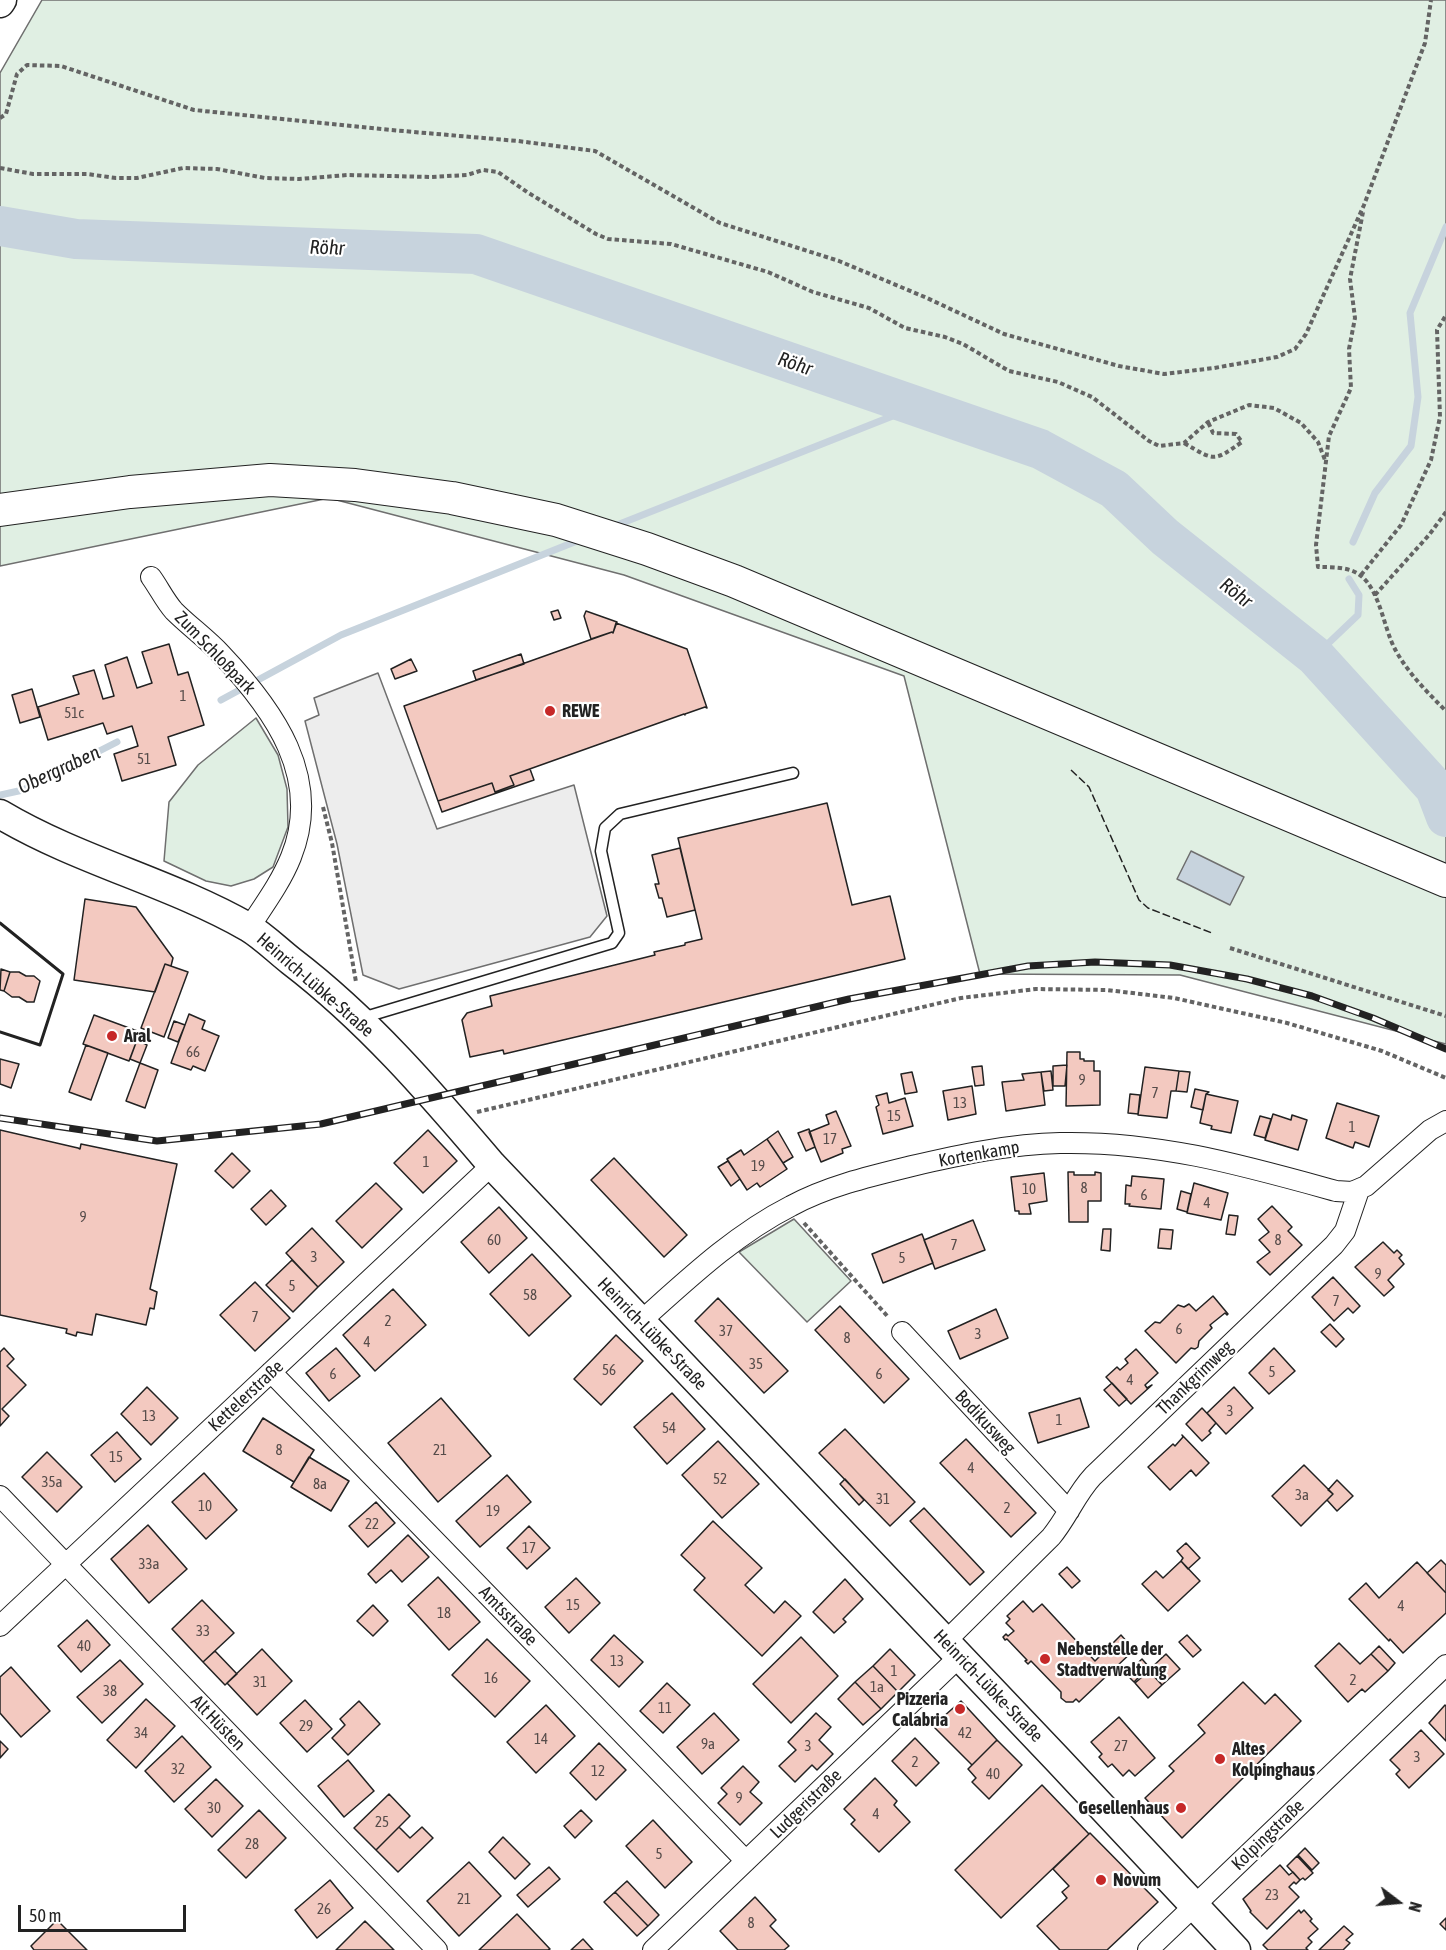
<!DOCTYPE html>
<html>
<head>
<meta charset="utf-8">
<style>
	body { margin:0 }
	#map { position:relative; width:1446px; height:1950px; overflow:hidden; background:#fff; font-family:"Asap Condensed",sans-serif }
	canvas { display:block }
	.north { position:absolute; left:1368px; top:1872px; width:60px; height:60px; -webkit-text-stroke:4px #fff; paint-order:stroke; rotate:106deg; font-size:16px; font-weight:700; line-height:24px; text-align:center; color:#222 }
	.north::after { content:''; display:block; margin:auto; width:21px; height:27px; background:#222; clip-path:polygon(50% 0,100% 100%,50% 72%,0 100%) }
	.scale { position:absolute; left:18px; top:1905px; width:168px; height:27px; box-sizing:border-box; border:3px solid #222; border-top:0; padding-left:8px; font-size:18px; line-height:21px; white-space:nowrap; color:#222; -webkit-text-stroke:4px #fff; paint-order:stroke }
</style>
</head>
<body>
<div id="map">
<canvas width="1446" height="1950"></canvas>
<div class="north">N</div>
<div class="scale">50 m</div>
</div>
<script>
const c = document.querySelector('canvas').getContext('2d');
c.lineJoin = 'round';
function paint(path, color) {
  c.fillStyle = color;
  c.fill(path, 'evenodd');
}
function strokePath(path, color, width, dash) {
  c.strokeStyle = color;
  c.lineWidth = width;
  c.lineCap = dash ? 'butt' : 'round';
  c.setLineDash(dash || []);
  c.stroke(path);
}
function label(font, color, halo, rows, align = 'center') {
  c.font = font + ' "Asap Condensed",sans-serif';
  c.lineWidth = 4.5;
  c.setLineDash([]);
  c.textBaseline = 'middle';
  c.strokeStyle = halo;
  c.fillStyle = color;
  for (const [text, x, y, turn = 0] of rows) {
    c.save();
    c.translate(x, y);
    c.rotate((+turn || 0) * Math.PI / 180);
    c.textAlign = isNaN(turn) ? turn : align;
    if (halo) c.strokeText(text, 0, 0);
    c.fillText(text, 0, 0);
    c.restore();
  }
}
const green = new Path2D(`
	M42,0H1446V1044L1180,975L980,974L904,676L624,575L329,498L0,566V73Z
	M256,718L278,755L287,789L288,827L273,867L254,879L231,886L206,881L164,861L169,802L198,765Z
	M794,1219L851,1281L807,1322L739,1252Z`);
const parking = new Path2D(`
	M378,673L437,829L574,785L607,916L590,937L399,989L363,975L337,844L305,721L319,715L314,698Z`);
const water = new Path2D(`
	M1191,851L1244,877L1230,905L1177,879Z`);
const stream = new Path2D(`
	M612,527L918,406
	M1353,542L1375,493L1411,446L1418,397L1410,313L1446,227
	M1315,656L1358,615L1359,595L1349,579
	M221,700L341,635L582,539
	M0,795L23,790L117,742`);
const river = new Path2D(`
	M0,226L76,239L476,254L1040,449L1114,489L1165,537L1315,656L1435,788L1446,817`);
const building = new Path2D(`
	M558,610L561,618L554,620L551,612Z
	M586,611L617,622L613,633L612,632L591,639L584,616Z
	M616,623L687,649L707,708L705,707L685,714V715L684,714L510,776L514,785L495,792L492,783L438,801L404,706L612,632L613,633Z
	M169,644L178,675L188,672L204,725L168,737L176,765L122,781L114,754L138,746L132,726L107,734L103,723L48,740L38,707L79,694L73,676L94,670L103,699L114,696L105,665L127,657L137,688L152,683L142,652Z
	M521,654L524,664L476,680L473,671Z
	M411,659L417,671L395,679L391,669Z
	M32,689L40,717L20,723L12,695Z
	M530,769L534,780L442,812L438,801L492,783L495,792L514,785L510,776Z
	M827,803L852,905L890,896L905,959L504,1054L503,1050L470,1057L462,1020L467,1013L492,1006L490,996L655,955L654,952L685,945V943L702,939L678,838Z
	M680,848L695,910L667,917L662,898H659L655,884H659L652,855Z
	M85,899L136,907L173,958L171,966L165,964L155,992L74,980Z
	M165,964L188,972L164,1037L141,1028Z
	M1,969L10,972L4,991L0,990Z
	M10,972H19L26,976H34L40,981L34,1002H27L19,997H12L4,991Z
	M189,1014L205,1021L202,1029L219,1036L205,1071L193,1066L191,1070L171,1063Z
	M94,1015L140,1032L129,1061L83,1044Z
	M174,1021L185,1025L178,1042L168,1038Z
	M137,1040L147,1045L140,1063L130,1059Z
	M86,1045L108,1053L91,1100L69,1092Z
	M1067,1052H1080V1059H1084V1061H1094V1071H1100V1105L1066,1106Z
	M0,1059L19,1064L11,1088L0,1084Z
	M140,1063L158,1070L145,1108L126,1101Z
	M1067,1065L1065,1086H1053V1066Z
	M982,1066L984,1085L975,1086L972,1067Z
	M1145,1067L1179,1071L1176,1091H1171L1167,1118L1138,1115Z
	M1051,1071L1053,1090L1044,1091L1041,1072Z
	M1179,1071L1190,1072L1187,1092L1176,1091Z
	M912,1072L917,1092L905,1094L901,1074Z
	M1041,1072L1045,1105L1006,1111L1002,1082L1024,1080L1022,1074Z
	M972,1086L976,1114L948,1120L943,1091Z
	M1195,1089L1209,1092L1206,1094L1203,1110L1191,1107Z
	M887,1093L889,1103L905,1098L913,1126L883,1134L876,1107L879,1105L876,1096Z
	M1130,1094L1140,1095L1138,1114L1128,1113Z
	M1206,1094L1238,1101L1231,1133L1211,1129L1212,1126L1200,1123Z
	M1337,1103L1379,1116L1369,1147L1355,1142L1353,1148L1326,1138Z
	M836,1111L851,1146L842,1149L843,1153L821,1162L809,1132L829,1124L826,1115Z
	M1273,1114L1291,1120L1292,1115L1307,1120L1298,1150L1265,1140Z
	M1260,1116L1271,1119L1265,1138L1254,1135Z
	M809,1129L815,1147L806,1151L798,1133Z
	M0,1130L78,1148L80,1149L81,1144L177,1164L150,1289L157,1292L154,1309L150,1308L146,1325L96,1314L92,1335L77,1332L76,1336L66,1333L67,1329L0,1315Z
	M428,1130L457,1161L423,1193L394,1163Z
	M778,1131L793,1157L783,1163L767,1139Z
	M767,1139L787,1169L760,1187L757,1183L747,1190L727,1159L741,1150L744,1155Z
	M232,1153L250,1171L233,1188L215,1171Z
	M614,1158L687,1235L664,1257L591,1180Z
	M728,1161L740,1179L731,1186L718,1167Z
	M1068,1172H1074V1175H1095V1172L1101,1173V1201H1088V1222H1069Z
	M1044,1173L1047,1201L1029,1204L1031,1214H1019V1211H1015L1011,1177Z
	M1132,1176L1164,1179L1161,1209L1129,1206L1130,1204H1125L1126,1185L1131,1186Z
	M376,1183L402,1209L362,1248L336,1221Z
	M1194,1183L1228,1193L1221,1220L1187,1213Z
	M271,1190L286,1206L266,1225L251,1209Z
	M1181,1191L1191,1194L1187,1212L1177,1209Z
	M1272,1206L1292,1227L1288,1231L1302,1245L1270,1275L1257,1262L1270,1252L1259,1240L1269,1232L1258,1219Z
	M499,1207L527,1238L489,1273L461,1242Z
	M1229,1215L1238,1216L1235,1235L1226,1234Z
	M973,1220L985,1250L935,1269L924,1240Z
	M312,1228L344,1262L318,1287L286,1253Z
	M1103,1229H1111L1110,1251L1101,1250Z
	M1160,1229L1173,1230L1171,1249L1158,1248Z
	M922,1234L933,1263L883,1283L872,1254Z
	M1383,1242L1394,1253L1397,1250L1402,1255L1399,1258L1404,1264L1388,1280L1394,1287L1384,1296L1355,1267Z
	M532,1254L571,1296L529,1336L490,1294Z
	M292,1260L318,1287L293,1312L266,1285Z
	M1333,1277L1360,1306L1353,1313L1348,1308L1334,1321L1312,1297Z
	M255,1282L290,1318L255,1351L220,1315Z
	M393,1289L426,1325L375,1371L343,1335Z
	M1213,1296L1228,1314L1227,1315L1225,1313L1210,1325L1212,1328L1199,1341L1198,1347L1195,1349L1191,1348L1176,1363L1145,1331L1155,1322L1160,1323L1178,1305L1184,1307L1189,1304L1196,1311Z
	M718,1298L788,1371L764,1393L695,1321Z
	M840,1306L909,1379L884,1403L815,1330Z
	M996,1309L1008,1338L960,1359L948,1331Z
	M1330,1324L1344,1339L1336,1347L1321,1332Z
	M616,1335L643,1361L601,1405L574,1379Z
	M4,1348L14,1359L7,1366L26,1385L2,1409L9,1416L0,1426V1352Z
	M336,1348L360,1376L329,1401L306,1373Z
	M1274,1348L1295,1371L1269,1394L1249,1373Z
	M1136,1349L1158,1373L1145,1385L1147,1388L1152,1385L1131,1404L1106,1377L1117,1367L1120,1370L1128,1363L1125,1359Z
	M1112,1383L1127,1399L1119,1406L1104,1390Z
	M147,1387L178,1418L151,1445L121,1414Z
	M1234,1387L1253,1408L1226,1434L1207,1413Z
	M672,1393L705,1429L667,1464L634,1427Z
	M441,1398L491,1456L438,1502L388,1443Z
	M1080,1398L1089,1427L1038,1443L1029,1413Z
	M1202,1408L1216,1423L1209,1431L1211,1433L1202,1441L1186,1424Z
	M263,1418L314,1450L294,1482L243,1451Z
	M845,1429L915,1502L890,1526L819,1453Z
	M117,1432L141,1459L115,1482L91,1455Z
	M1182,1435L1209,1463L1196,1476L1191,1470L1170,1490L1148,1467L1173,1444L1175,1446L1183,1437Z
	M966,1439L1036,1513L1011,1537L940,1463Z
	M718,1441L759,1484L722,1518L682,1475Z
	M47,1452L82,1487L57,1512L22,1477Z
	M309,1457L349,1481L331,1511L291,1487Z
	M1304,1465L1333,1494L1301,1526L1272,1496Z
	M204,1473L237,1510L206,1539L172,1502Z
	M507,1475L531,1502L480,1547L456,1521Z
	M845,1479L864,1500L859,1505L840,1484Z
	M1337,1480L1353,1496L1337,1511L1327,1500L1333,1494L1328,1490Z
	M376,1502L395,1523L368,1547L349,1526Z
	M924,1508L984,1572L970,1585L910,1521Z
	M713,1521L762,1568L745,1585L774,1613L785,1601L801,1616L762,1656L694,1590L705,1578L681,1555Z
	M148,1525L187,1569L149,1603L111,1559Z
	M529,1526L550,1548L527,1569L507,1548Z
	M408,1535L429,1557L402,1582L391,1570L376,1583L368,1574Z
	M1186,1543L1200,1558L1188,1569L1181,1561L1183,1558L1177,1551Z
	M1441,1560L1446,1565V1593L1427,1573Z
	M1181,1561L1200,1581L1168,1611L1142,1584L1156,1571L1163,1578Z
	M1417,1562L1446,1593V1613L1403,1653L1390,1639L1389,1641L1349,1599L1366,1583L1379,1598Z
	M1067,1567L1080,1581L1072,1588L1059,1574Z
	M438,1577L480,1622L449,1650L408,1605Z
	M576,1578L600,1603L569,1633L545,1607Z
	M845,1579L863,1599L843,1619L846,1622L834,1633L813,1612Z
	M202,1600L234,1633L203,1662L172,1629Z
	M1023,1601L1033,1612L1042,1604L1095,1661L1121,1635L1134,1650L1079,1702L1076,1699L1073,1702H1066L1061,1698V1692L1031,1661L1028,1664L1025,1661L1027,1660L1007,1639L1005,1640L1003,1637L1006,1634L1008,1636L1014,1631L1006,1623L1010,1619L1007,1616Z
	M373,1605L388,1621L373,1636L357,1621Z
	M87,1620L110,1645L81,1672L58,1646Z
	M614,1635L643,1662L619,1687L591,1660Z
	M1187,1635L1201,1650L1193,1657L1179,1642Z
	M801,1637L838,1676L791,1723L753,1684Z
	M487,1639L530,1681L495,1717L452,1675Z
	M1339,1643L1360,1664L1371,1654L1388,1671L1365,1692L1362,1689L1348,1702L1315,1666Z
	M1379,1646L1395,1663L1388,1671L1371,1654Z
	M262,1649L292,1681L257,1715L227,1683Z
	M890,1649L915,1675L898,1692L873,1666Z
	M215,1651L237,1674L225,1685L203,1662Z
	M1166,1654L1180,1669L1162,1685L1149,1670Z
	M1142,1659L1149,1667L1134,1682L1126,1674Z
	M120,1660L143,1684L102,1723L77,1697Z
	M873,1666L898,1692L881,1709L855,1682Z
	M11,1667L50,1711L21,1737L0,1713V1677Z
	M1149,1671L1162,1685L1148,1698L1135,1683Z
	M855,1682L881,1709L863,1725L838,1699Z
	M1243,1682L1265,1704L1275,1694L1301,1721L1182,1838L1145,1798L1174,1771L1169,1766L1205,1733L1198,1725Z
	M667,1683L690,1705L663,1733L640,1711Z
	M146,1699L175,1726L136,1768L107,1740Z
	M305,1700L332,1729L307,1752L280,1723Z
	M359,1701L380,1724L348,1755L332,1738L345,1725L340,1719Z
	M961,1701L997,1740L972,1765L933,1726Z
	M546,1705L575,1736L536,1773L507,1742Z
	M1445,1705L1446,1706V1741L1429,1723Z
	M714,1713L739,1740L702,1774L677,1747Z
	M816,1713L831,1727L819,1740L833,1754L817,1770L812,1765L795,1782L779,1766L796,1750L788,1742Z
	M1119,1717L1155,1758L1135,1776L1129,1770L1123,1776L1112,1764L1108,1767L1099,1757L1102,1754L1091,1742Z
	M1421,1730L1444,1754L1409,1788L1396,1774L1400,1770L1390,1760Z
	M182,1736L211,1767L174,1802L145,1771Z
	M915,1738L939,1763L916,1786L892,1761Z
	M997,1740L1022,1765L989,1799L972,1782L976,1778L968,1769Z
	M0,1741L8,1749L0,1758Z
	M599,1743L626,1770L596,1800L570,1773Z
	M348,1760L374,1791L344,1817L318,1786Z
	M743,1766L759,1782L750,1792L762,1803L740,1825L718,1803L727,1794L721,1788Z
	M875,1778L897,1801L894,1805L910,1822L879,1852L851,1824L855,1820L844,1809Z
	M216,1779L243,1806L212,1837L185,1809Z
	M1042,1785L1089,1834L1001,1918L955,1870Z
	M389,1794L410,1816L376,1850L354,1828Z
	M259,1810L286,1838L246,1878L218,1850Z
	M581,1810L592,1821L575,1838L564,1826Z
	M653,1820L692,1862L665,1888L626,1846Z
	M399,1827L410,1838L422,1827L433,1838L398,1872L376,1850Z
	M1090,1833L1158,1902L1107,1950H1060L1037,1926L1067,1898L1062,1892L1069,1886L1053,1869Z
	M503,1837L530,1864L515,1879L489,1852Z
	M1305,1848L1319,1863L1312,1870L1298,1855Z
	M1297,1856L1313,1873L1305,1880L1303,1878L1300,1880L1287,1866Z
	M469,1862L501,1896L459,1936L427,1901Z
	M1280,1865L1289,1875L1293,1872L1300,1880L1296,1884L1294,1882L1289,1887L1299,1897L1267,1929L1250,1912L1251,1911L1243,1899Z
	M549,1867L560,1879L528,1907L517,1895Z
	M330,1880L353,1908L317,1938L295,1910Z
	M627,1881L659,1915L648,1926L615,1892Z
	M615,1892L648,1926L637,1936L604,1902Z
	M755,1897L776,1920L770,1926L789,1946L784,1950H738L720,1931Z
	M1299,1910L1301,1913L1304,1910L1312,1919L1310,1921L1318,1929L1308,1938L1312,1942L1306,1948L1308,1950H1268L1263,1945Z
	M517,1914L550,1949L548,1950H479Z
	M1446,1918V1930L1440,1924Z
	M57,1920L87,1950H34L31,1946Z
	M365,1921L394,1950H336Z
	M1344,1926L1353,1934L1346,1940L1350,1943L1343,1950H1319Z
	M583,1939L593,1950H571Z`);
const path = new Path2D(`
	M0,118L6,114L17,74L27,65L61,66L194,110L391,130L518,141L595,151L720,223L839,261L927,298L1004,334L1119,366L1164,374L1214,368L1277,357L1295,349L1306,334L1364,205L1425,43L1431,0
	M0,168L33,174H87L116,178H137L183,168L217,169L265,178L299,179L348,175L431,177L467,175L483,170L498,172L527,192L596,234L608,239L671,244L768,272L813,292L869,308L905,328L945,337L963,344L1009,371L1058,382L1092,397L1149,441L1159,446L1184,443L1208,422L1249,405L1274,408L1301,423L1318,442L1325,460
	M1363,212L1350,279L1355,318L1349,349L1351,388L1329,436L1316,545L1318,567C1328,567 1340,567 1350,570C1380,579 1382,627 1396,651C1409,674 1427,692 1446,711
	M1184,443C1215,461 1213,462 1242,442L1236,434L1213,433L1208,422
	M1361,575L1401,525L1431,460L1440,417L1437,330L1446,315
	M1375,595L1429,535L1446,512
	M323,807L332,843L356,982
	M1230,948L1446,1016
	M477,1112L961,998L1036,989L1107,990L1174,998L1287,1023L1382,1051L1446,1078
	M804,1223L889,1318`);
const lane = new Path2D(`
	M362,1018L612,943L619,933L601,851L605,828L620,814L793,773`);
const street = new Path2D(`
	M151,577C159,588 165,601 174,611C189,626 207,639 221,654C274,710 323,778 291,857C281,882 264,905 249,928
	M640,1322C687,1280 734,1235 791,1206C828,1186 871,1176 912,1166C959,1155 1010,1144 1060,1143C1158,1141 1242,1165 1336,1191L1352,1192L1366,1186L1430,1130L1446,1121
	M902,1332L1069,1511
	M271,1372L746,1861
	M0,1496L437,1950
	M0,1626L492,1165
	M945,1642L1051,1537C1067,1518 1076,1494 1093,1476L1334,1245L1345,1231L1359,1190
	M653,1950L959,1657
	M1148,1950L1446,1665`);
const secondary = new Path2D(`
	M0,3L2,0
	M0,814C79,861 169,882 248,927C263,936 277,950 291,961C367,1019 430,1092 492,1165L1058,1760L1236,1950`);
const primary = new Path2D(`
	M0,510L130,492L270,480L355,485L452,498L556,520L647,549L734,581L1446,881`);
const rail = new Path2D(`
	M0,1118L157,1141L321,1124L849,999L1028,966L1095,962L1170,965L1247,979L1312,996L1373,1018L1446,1049`);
const fence = new Path2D(`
	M1071,770L1089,787L1139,900L1148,908L1212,933`);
const wall = new Path2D(`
	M0,923L63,974L40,1045L0,1032`);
const markers = [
	[550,711,6,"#c62828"],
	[112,1036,6,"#c62828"],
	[1045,1659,6,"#c62828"],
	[960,1709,6,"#c62828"],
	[1220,1759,6,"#c62828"],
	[1181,1808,6,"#c62828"],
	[1101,1880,6,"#c62828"]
];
const numberNames = [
	["1",183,696],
	["51c",74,713],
	["51",144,759],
	["66",193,1052],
	["9",1082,1080],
	["7",1155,1093],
	["13",960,1103],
	["15",894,1116],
	["1",1352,1127],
	["17",830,1139],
	["1",426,1162],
	["19",758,1166],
	["8",1084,1188],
	["10",1029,1189],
	["6",1144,1195],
	["4",1207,1203],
	["9",83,1217],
	["60",494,1240],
	["8",1278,1240],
	["7",954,1245],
	["3",314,1257],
	["5",902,1258],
	["9",1378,1274],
	["5",292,1286],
	["58",530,1295],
	["7",1336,1301],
	["7",255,1317],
	["2",388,1321],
	["6",1179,1329],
	["37",726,1331],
	["3",978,1334],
	["8",847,1338],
	["4",367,1342],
	["35",756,1364],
	["56",609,1370],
	["5",1272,1372],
	["6",333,1374],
	["6",879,1374],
	["4",1130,1380],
	["3",1230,1411],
	["13",149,1416],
	["1",1059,1420],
	["54",669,1428],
	["8",279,1450],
	["21",440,1450],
	["15",116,1457],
	["4",971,1468],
	["52",720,1479],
	["35a",52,1482],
	["8a",320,1484],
	["3a",1302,1495],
	["31",883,1499],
	["10",205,1506],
	["2",1007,1508],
	["19",493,1511],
	["22",372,1524],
	["17",529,1548],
	["33a",149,1564],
	["15",573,1605],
	["4",1401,1606],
	["18",444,1613],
	["33",203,1631],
	["40",84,1646],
	["13",617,1661],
	["1",894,1671],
	["16",491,1678],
	["2",1353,1680],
	["31",260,1682],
	["1a",877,1687],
	["38",110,1691],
	["11",665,1708],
	["29",306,1726],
	["34",141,1733],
	["42",965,1733],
	["14",541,1739],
	["9a",708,1744],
	["3",808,1746],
	["27",1121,1746],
	["3",1417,1757],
	["2",915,1762],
	["32",178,1769],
	["12",598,1771],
	["40",993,1774],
	["9",739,1798],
	["30",214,1808],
	["4",876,1814],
	["25",382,1822],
	["28",252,1844],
	["5",659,1854],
	["23",1272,1895],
	["21",464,1899],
	["26",324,1909],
	["8",751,1923]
];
const streetNames = [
	["Zum Schloßpark",215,653,46],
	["Heinrich-Lübke-Straße",315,985,41],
	["Kortenkamp",979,1154,-10],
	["Heinrich-Lübke-Straße",652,1334,46],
	["Thankgrimweg",1195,1378,-44],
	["Kettelerstraße",246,1396,-43],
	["Bodikusweg",985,1422,47],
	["Amtsstraße",508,1616,46],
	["Heinrich-Lübke-Straße",988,1686,46],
	["Alt Hüsten",218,1723,46],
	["Ludgeristraße",806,1804,-44],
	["Kolpingstraße",1268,1835,-44]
];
const poiNames = [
	["REWE",562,711],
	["Aral",124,1036],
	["Nebenstelle der",1057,1649],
	["Stadtverwaltung",1057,1670],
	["Pizzeria",948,1699,"right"],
	["Calabria",948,1720,"right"],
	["Altes",1232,1749],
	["Kolpinghaus",1232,1770],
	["Gesellenhaus",1169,1808,"right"],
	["Novum",1113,1880]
];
const waterNames = [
	["Röhr",327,248,2],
	["Röhr",795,364,19],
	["Röhr",1236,593,38],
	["Obergraben",59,770,-25]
];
paint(green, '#e0efe3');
strokePath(green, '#6f6f6f', 1.5);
paint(parking, '#ededed');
strokePath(parking, '#6f6f6f', 1.5);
paint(water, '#c7d3dd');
strokePath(water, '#6f6f6f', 1.5);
strokePath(stream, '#c7d3dd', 7);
strokePath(river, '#c7d3dd', 40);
paint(building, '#f3c9c0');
strokePath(building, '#222', 1.5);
strokePath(lane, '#222', 13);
strokePath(street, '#222', 22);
strokePath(secondary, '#222', 31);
strokePath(primary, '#222', 34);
strokePath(path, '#646464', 4, [4.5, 3]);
strokePath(lane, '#fff', 10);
strokePath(street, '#fff', 20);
strokePath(secondary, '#fff', 28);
strokePath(primary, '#fff', 32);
strokePath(rail, '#222', 7);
strokePath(rail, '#fff', 4.5, [14]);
strokePath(fence, '#222', 1.5, [8, 3]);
strokePath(wall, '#222', 3);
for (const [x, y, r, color] of markers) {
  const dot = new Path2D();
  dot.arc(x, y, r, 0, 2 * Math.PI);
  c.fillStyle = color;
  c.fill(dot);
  strokePath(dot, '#fff', 2);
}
label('15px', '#564c4a', null, numberNames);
label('18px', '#222', '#fff', streetNames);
label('bold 18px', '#222', '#fff', poiNames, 'left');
label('italic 20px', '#222', '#fff', waterNames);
</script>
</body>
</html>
